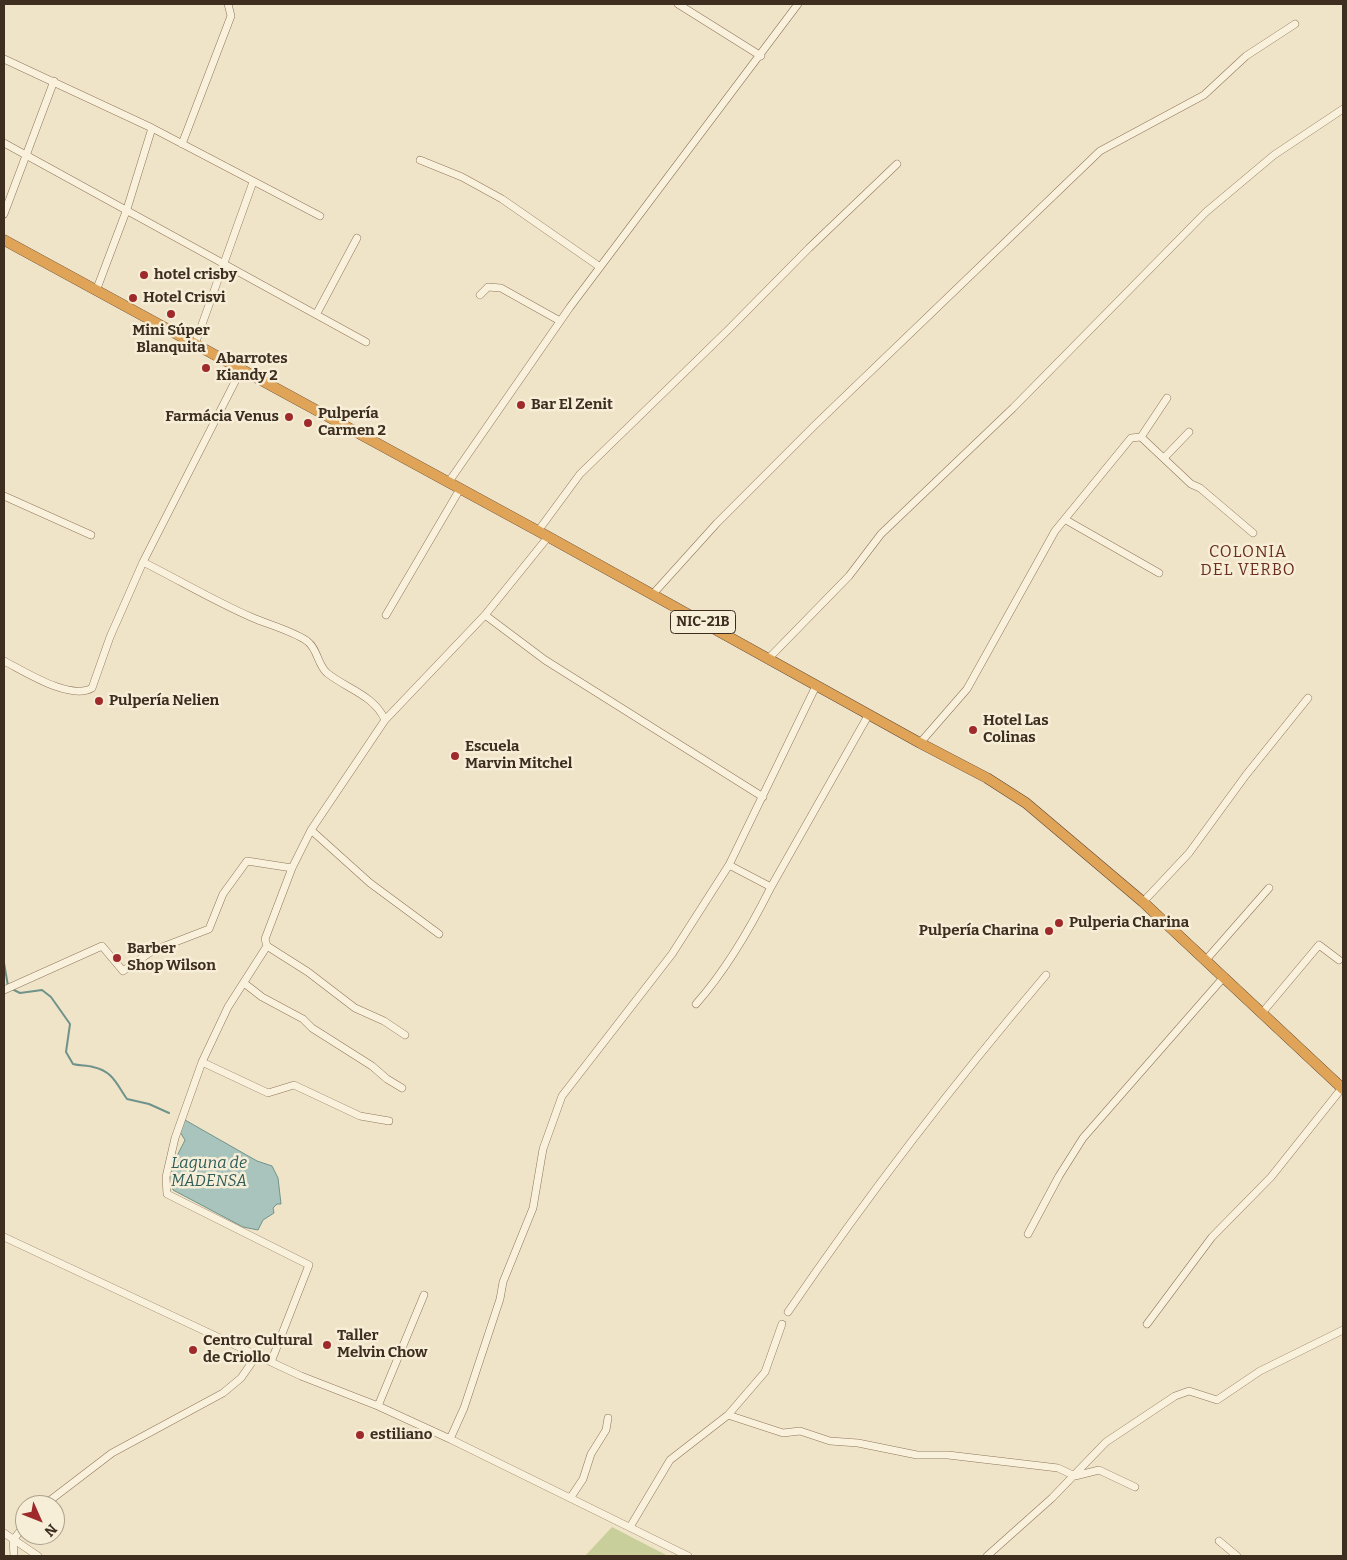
<!DOCTYPE html>
<html>
<head>
<meta charset="utf-8">
<style>
	body { margin:0 }
	#map { position:relative; width:1347px; height:1560px; overflow:hidden; background:#f0e4c8; font-family:Bitter,serif }
	canvas { display:block }
	.frame { position:absolute; inset:0; border:5px solid #3d2e20; pointer-events:none }
	.north { position:absolute; left:15px; top:1495px; width:50px; height:50px; box-sizing:border-box; background:#f7eed8; border:1px solid #ada18e; border-radius:50%; rotate:134deg; font-size:14px; font-weight:700; line-height:20px; text-align:center; color:#3d2e20 }
	.north::after { content:''; display:block; margin:auto; width:18px; height:22px; background:#9e2a2b; clip-path:polygon(50% 0,100% 100%,50% 72%,0 100%) }
</style>
</head>
<body>
<div id="map">
<canvas width="1347" height="1560"></canvas>
<div class="frame"></div>
<div class="north">N</div>
</div>
<script>
const c = document.querySelector('canvas').getContext('2d');
c.lineJoin = 'round';
function paint(path, color) {
  c.fillStyle = color;
  c.fill(path, 'evenodd');
}
function strokePath(path, color, width, dash) {
  c.strokeStyle = color;
  c.lineWidth = width;
  c.lineCap = dash ? 'butt' : 'round';
  c.setLineDash(dash || []);
  c.stroke(path);
}
function label(font, color, halo, rows, align = 'center') {
  c.font = font + ' Bitter,serif';
  c.lineWidth = 5;
  c.setLineDash([]);
  c.textBaseline = 'middle';
  c.strokeStyle = halo;
  c.fillStyle = color;
  for (const [text, x, y, turn = 0] of rows) {
    c.save();
    c.translate(x, y);
    c.rotate((+turn || 0) * Math.PI / 180);
    c.textAlign = isNaN(turn) ? turn : align;
    if (halo) c.strokeText(text, 0, 0);
    c.fillText(text, 0, 0);
    c.restore();
  }
}
const green = new Path2D(`
	M612,1527L668,1556H585Z`);
const water = new Path2D(`
	M185,1120L257,1161L272,1166L278,1178L281,1204H277L273,1208L274,1213L263,1220L258,1230L243,1227L173,1190C167,1169 176,1159 185,1140L180,1132Z`);
const stream = new Path2D(`
	M4,963L8,986
	M12,989L20,993L42,990L51,997L70,1024L66,1052L73,1064C80,1066 87,1065 93,1067C113,1071 117,1085 127,1099L149,1104L169,1113`);
const minor = new Path2D(`
	M678,4L761,56
	M4,59L152,128L320,216
	M4,143L366,342
	M182,144L231,16L228,4
	M420,160L462,177L502,199L600,267
	M4,214L54,81
	M96,291L127,209L152,128
	M480,295L488,287L501,288L560,321
	M317,313L357,238
	M195,344L253,182
	M1141,437L1167,398
	M1165,457L1189,432
	M448,483L570,307L798,4
	M4,496L91,535
	M1066,520L1159,573
	M538,531L580,474L729,329L809,248L897,164
	M143,562C179,580 214,601 251,617C269,625 291,630 307,641C318,649 317,664 327,673C347,689 374,695 385,720
	M652,595L717,523L815,425L1100,151L1204,95L1246,56L1295,24
	M386,615L460,489
	M485,615L545,660L763,797
	M769,658L849,576L881,534L1013,408L1206,212L1274,155L1343,109
	M4,661C24,671 70,701 92,688L110,637L143,562L241,370
	M920,743L967,689L1055,531L1131,438L1141,437L1191,484L1200,488L1253,533
	M311,830L370,883L439,934
	M729,865L771,887L869,714
	M1143,902L1189,853L1246,775L1308,698
	M267,946L308,972L355,1008L384,1021L405,1035
	M1205,961L1269,888
	M244,983L262,997L303,1019L312,1028L372,1066L387,1079L402,1088
	M4,990L102,946L123,971L152,951L209,929L223,894L247,861L292,868L311,830L385,720L485,615L548,537
	M696,1004C727,969 750,929 771,887
	M1262,1013L1319,945L1339,960
	M202,1062L268,1093L294,1085L360,1116L389,1121
	M1028,1234L1059,1176L1083,1138L1223,978
	M4,1237L301,1376L378,1406L450,1439L688,1556
	M788,1312C868,1195 954,1083 1046,975
	M1147,1324L1212,1237L1271,1177L1342,1088
	M271,1362L309,1265L167,1194L166,1177L175,1138L202,1062L228,1007L267,946L265,939L292,868
	M378,1406L424,1295
	M728,1415L783,1433L800,1431L830,1441L858,1443L917,1455H948L1058,1468L1075,1476L1099,1470L1135,1487
	M450,1439L464,1408L500,1299L503,1282L533,1208L543,1149L562,1096L672,954L729,865L816,686
	M571,1497L583,1479L591,1454L606,1430L608,1418
	M44,1505L112,1453L223,1393L241,1378L257,1355
	M630,1527L670,1460L728,1415L765,1372L782,1324
	M4,1533L38,1556
	M1219,1541L1237,1556
	M14,1556L13,1540L25,1525
	M987,1556L1052,1498L1106,1442L1175,1396L1189,1391L1217,1400L1260,1371L1343,1330`);
const highway = new Path2D(`
	M4,240L538,531L920,743L987,778L1026,803L1143,902L1343,1089`);
const markers = [
	[144,275,5,"#9e2a2b"],
	[133,298,5,"#9e2a2b"],
	[171,314,5,"#9e2a2b"],
	[206,368,5,"#9e2a2b"],
	[521,405,5,"#9e2a2b"],
	[289,417,5,"#9e2a2b"],
	[308,423,5,"#9e2a2b"],
	[99,701,5,"#9e2a2b"],
	[973,730,5,"#9e2a2b"],
	[455,756,5,"#9e2a2b"],
	[1059,923,5,"#9e2a2b"],
	[1049,931,5,"#9e2a2b"],
	[117,958,5,"#9e2a2b"],
	[327,1345,5,"#9e2a2b"],
	[193,1350,5,"#9e2a2b"],
	[360,1435,5,"#9e2a2b"]
];
const shields = [
	[703,622,65]
];
const shieldNames = [
	["NIC-21B",703,622]
];
const poiNames = [
	["hotel crisby",154,275],
	["Hotel Crisvi",143,298],
	["Mini Súper",171,331,"center"],
	["Blanquita",171,348,"center"],
	["Abarrotes",216,359],
	["Kiandy 2",216,376],
	["Bar El Zenit",531,405],
	["Pulpería",318,414],
	["Carmen 2",318,431],
	["Farmácia Venus",279,417,"right"],
	["Pulpería Nelien",109,701],
	["Hotel Las",983,721],
	["Colinas",983,738],
	["Escuela",465,747],
	["Marvin Mitchel",465,764],
	["Pulperia Charina",1069,923],
	["Pulpería Charina",1039,931,"right"],
	["Barber",127,949],
	["Shop Wilson",127,966],
	["Taller",337,1336],
	["Melvin Chow",337,1353],
	["Centro Cultural",203,1341],
	["de Criollo",203,1358],
	["estiliano",370,1435]
];
const neighbourhoodNames = [
	["COLONIA",1248,553],
	["DEL VERBO",1248,571]
];
const waterNames = [
	["Laguna de",209,1164],
	["MADENSA",209,1182]
];
paint(green, '#c9cf9b');
paint(water, '#a9c4bc');
strokePath(water, '#6f938a', 1);
strokePath(stream, '#6f938a', 2);
strokePath(minor, '#8d765c', 8);
strokePath(highway, '#5b4430', 11);
strokePath(minor, '#faf1dc', 7);
strokePath(highway, '#e0a458', 10);
for (const [x, y, r, color] of markers) {
  const dot = new Path2D();
  dot.arc(x, y, r, 0, 2 * Math.PI);
  c.fillStyle = color;
  c.fill(dot);
  strokePath(dot, '#f7eed8', 2);
}
for (const [x, y, w] of shields) {
  const box = new Path2D();
  box.roundRect(x - w / 2, y - 11.5, w, 23, 4);
  c.fillStyle = '#f7eed8';
  c.fill(box);
  strokePath(box, '#3d2e20', 1);
}
label('bold 14px', '#3d2e20', null, shieldNames);
label('bold 15px', '#3d2e20', '#f7eed8', poiNames, 'left');
c.letterSpacing = '1px';
label('16px', '#6b2e1e', '#f7eed8', neighbourhoodNames);
c.letterSpacing = '0px';
label('italic 16px', '#2f5d5a', '#f7eed8', waterNames);
</script>
</body>
</html>
